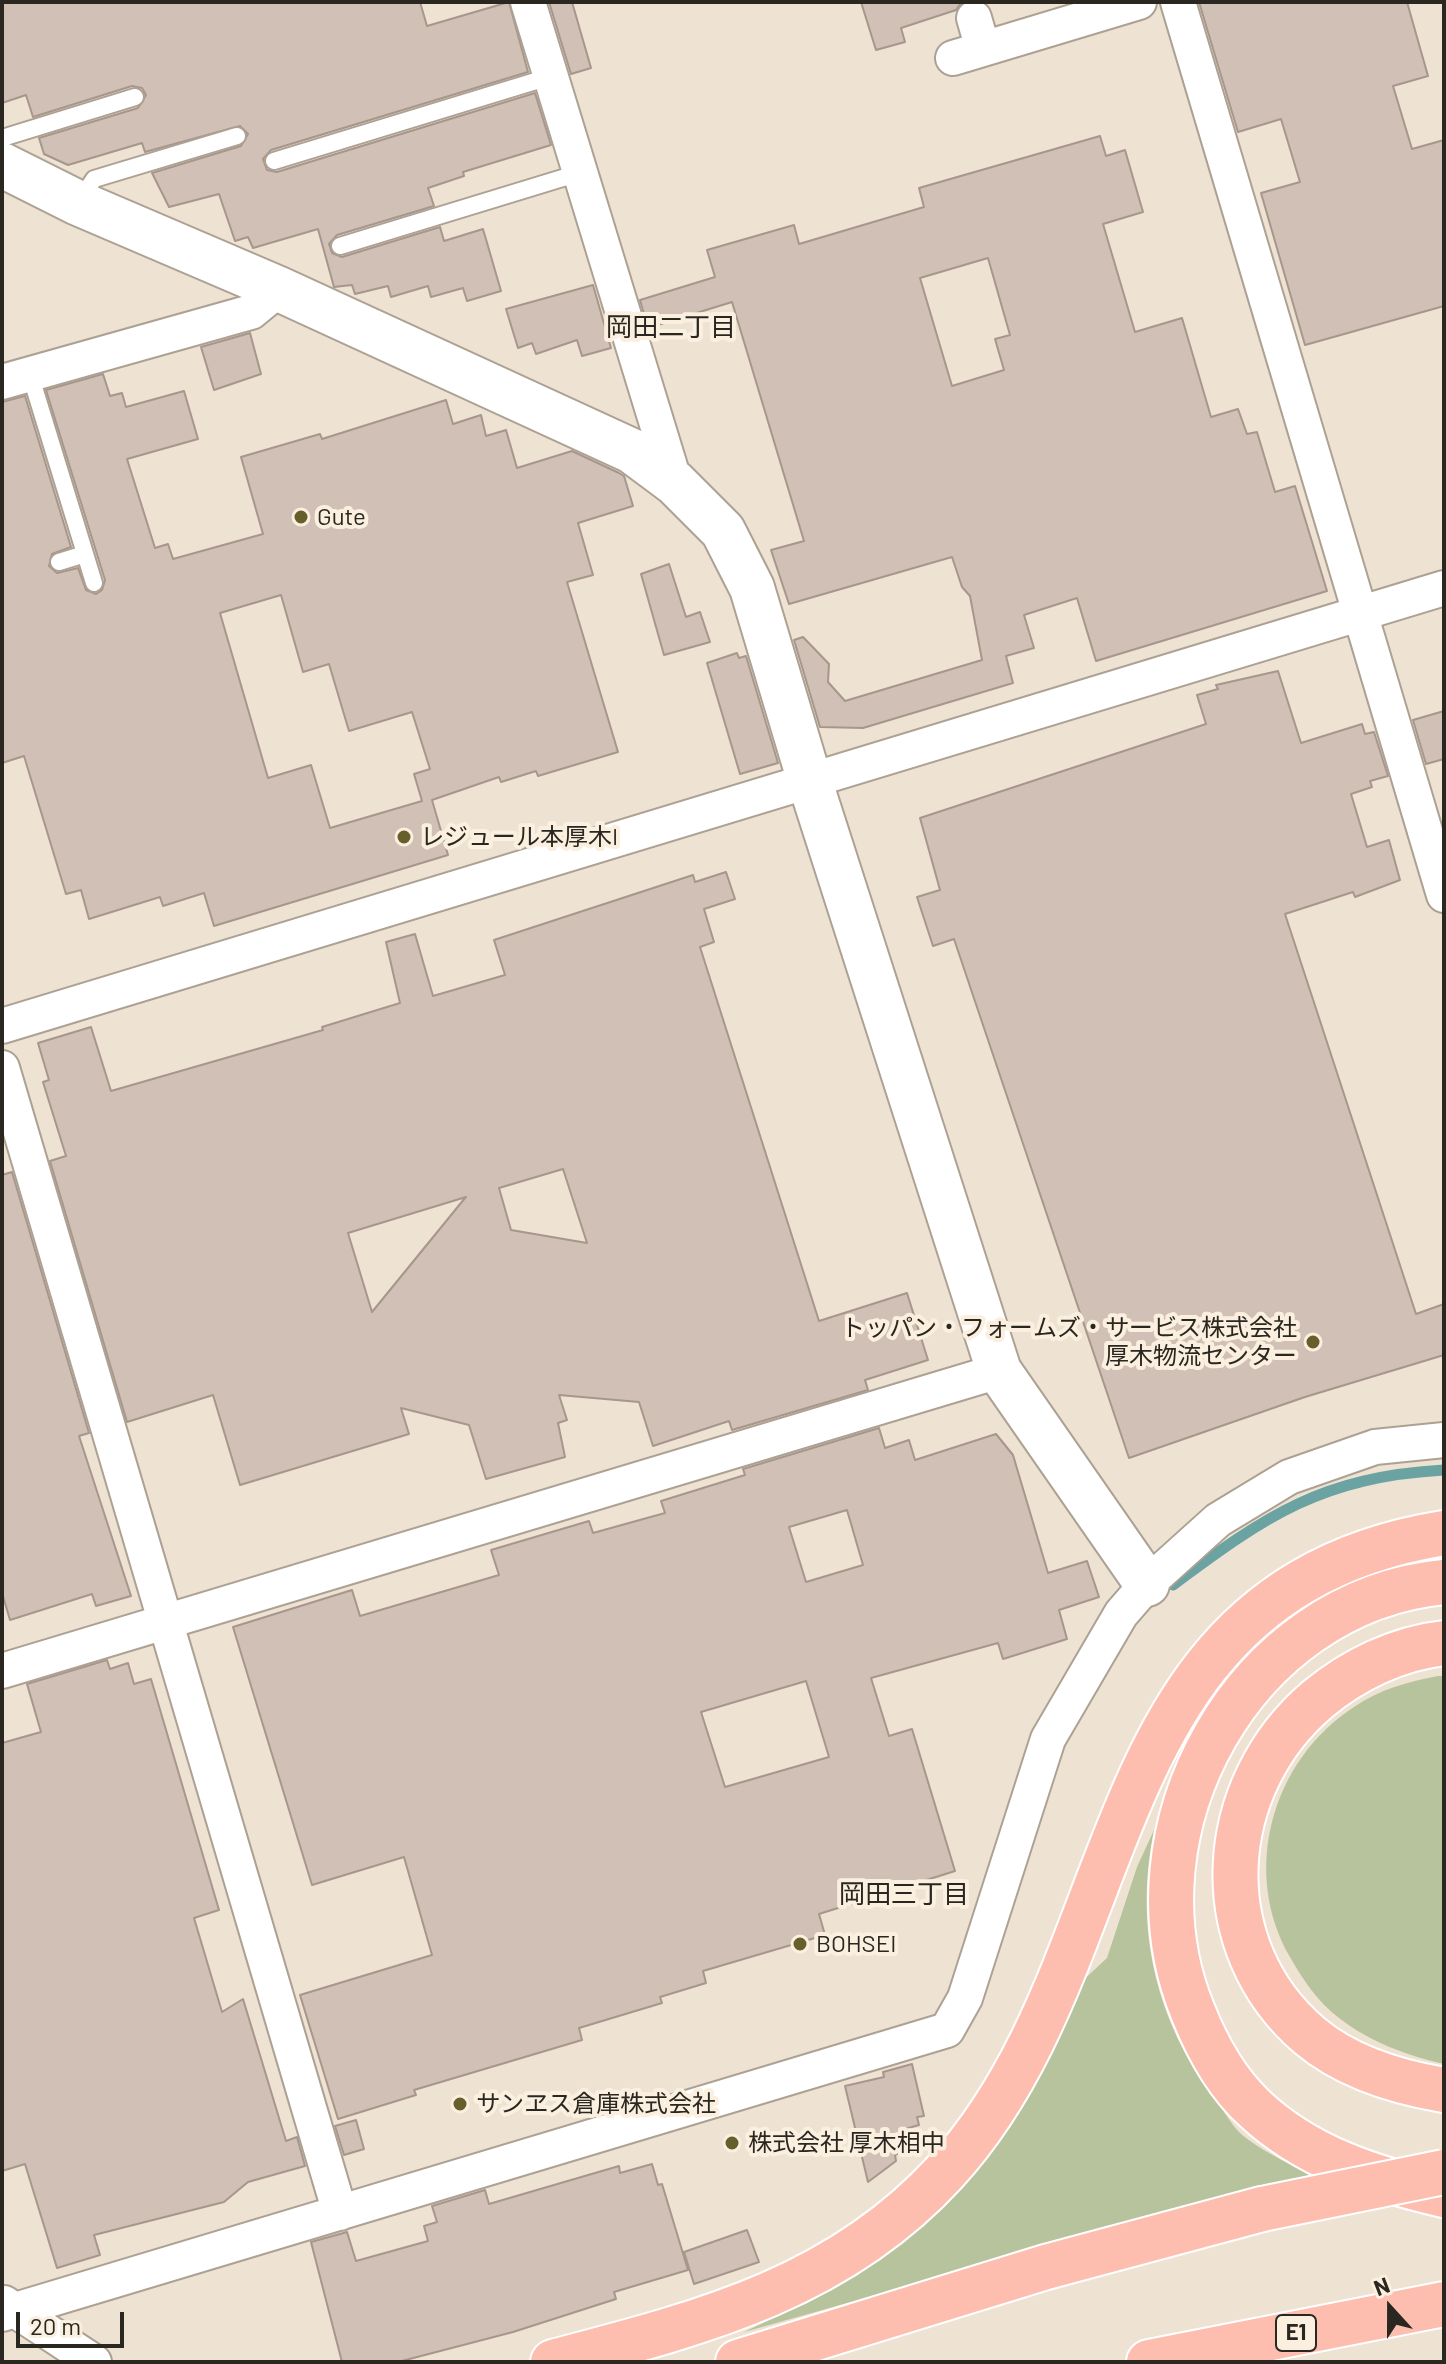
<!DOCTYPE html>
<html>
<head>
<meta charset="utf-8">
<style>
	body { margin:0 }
	#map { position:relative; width:1446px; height:2364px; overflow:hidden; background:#eee2d2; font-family:Barlow,sans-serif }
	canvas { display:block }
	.frame { position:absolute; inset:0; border:4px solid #2a2620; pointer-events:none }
	.north { position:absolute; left:1350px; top:2268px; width:80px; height:80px; -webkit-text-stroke:6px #fbefdf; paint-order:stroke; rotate:339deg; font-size:22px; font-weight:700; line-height:32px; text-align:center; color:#2a2620 }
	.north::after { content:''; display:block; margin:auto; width:28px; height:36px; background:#2a2620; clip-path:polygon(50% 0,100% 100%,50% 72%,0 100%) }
	.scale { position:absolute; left:16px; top:2312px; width:108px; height:36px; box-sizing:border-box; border:4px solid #2a2620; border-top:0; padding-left:10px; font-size:24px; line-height:28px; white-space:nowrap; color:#2a2620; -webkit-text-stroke:6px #fbefdf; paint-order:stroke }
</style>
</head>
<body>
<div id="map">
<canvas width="1446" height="2364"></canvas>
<div class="frame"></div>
<div class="north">N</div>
<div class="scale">20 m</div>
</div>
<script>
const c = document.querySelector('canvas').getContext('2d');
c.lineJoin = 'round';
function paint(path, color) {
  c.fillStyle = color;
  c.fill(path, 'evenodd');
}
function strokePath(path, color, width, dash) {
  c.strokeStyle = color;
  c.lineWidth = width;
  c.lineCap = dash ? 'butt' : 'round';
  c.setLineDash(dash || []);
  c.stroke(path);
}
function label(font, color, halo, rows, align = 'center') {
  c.font = font + ' Barlow,"Noto Sans JP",sans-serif';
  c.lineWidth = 8;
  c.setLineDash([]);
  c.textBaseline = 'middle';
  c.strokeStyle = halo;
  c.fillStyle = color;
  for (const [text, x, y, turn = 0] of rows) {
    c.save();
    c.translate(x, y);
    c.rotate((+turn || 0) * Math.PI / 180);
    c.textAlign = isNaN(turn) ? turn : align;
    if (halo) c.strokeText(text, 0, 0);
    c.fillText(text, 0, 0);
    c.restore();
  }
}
const green = new Path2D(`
	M1438,1676H1444V2064C1406,2055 1370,2042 1339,2018C1318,2002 1303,1980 1290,1957C1241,1872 1271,1761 1354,1707C1380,1689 1408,1682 1438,1676Z
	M1154,1830C1134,1927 1155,2021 1216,2100C1225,2112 1234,2130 1246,2138C1267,2154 1293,2165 1315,2178L1193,2206L744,2332L814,2299L863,2269L903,2241L951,2192L1077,1986L1107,1958L1137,1867Z`);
const stream = new Path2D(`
	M1173,1585C1267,1515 1322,1477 1444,1470`);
const building = new Path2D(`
	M2,2H420L427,26L509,2L528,72L271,150L263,159L267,170L277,172L535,93L551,145L463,172L464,176L428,188L434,206L337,235L329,244L332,253L342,257L440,227L444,241L483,229L501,291L467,301L463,288L431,297L428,286L391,297L388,286L355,294L352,285L334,287L318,229L253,248L248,237L235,241L219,194L169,207L152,173L241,146L248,134L240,126L145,152L142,143L68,165L44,154L39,138L138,108L146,95L142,88L132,86L33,117L26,95L2,103Z
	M549,2H572L591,68L571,74Z
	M861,2H961V3L956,10L901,28L905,42L876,50Z
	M1199,2H1407L1428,76L1393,86L1412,149L1444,140V306L1305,345L1261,193L1300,182L1281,119L1238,132Z
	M1100,136L1106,156L1125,150L1143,212L1103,224L1135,332L1182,318L1211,417L1238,409L1247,434L1257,432L1275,492L1295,486L1327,591L1096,661L1077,598L1024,615L1034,648L1006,656L1013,683L863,728L820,727L794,640L803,637L829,664L828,682L845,701L982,660L970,596L962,587L952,557L789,604L771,550L804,541L732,302L648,328L640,300L715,277L707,250L794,225L799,244L924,207L919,188ZM988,258L1010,335L995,339L1004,370L952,386L920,278Z
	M593,285L611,348L582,356L577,340L536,354L532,343L518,348L506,309Z
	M250,333L261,374L214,390L201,347Z
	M103,374L110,396L122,393L126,407L184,391L198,439L127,459L155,548L168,544L173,559L263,534L241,457L320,434L322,439L446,400L453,424L481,415L486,436L506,430L517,468L572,451L619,473L624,476L633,506L578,523L593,575L567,582L618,752L538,776L536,771L501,782L499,777L432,800L448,855L214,926L204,893L163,906L160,897L89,919L81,890L66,894L24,756L2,763V402L25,396L71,547L52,554L49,566L57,573L78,568L86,590L96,594L102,590L105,580L46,390ZM281,595L303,672L329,664L349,731L412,712L430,769L414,774L422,801L330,828L311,765L268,778L220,613Z
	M669,564L686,617L700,612L710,642L664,655L641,574Z
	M737,653L739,658L746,656L778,763L740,774L707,663Z
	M1278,671L1301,743L1362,724L1365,734L1374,732L1388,776L1370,781L1372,787L1351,794L1367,847L1389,840L1400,880L1355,897L1353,892L1285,914L1416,1314L1444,1304V1355L1305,1397L1129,1458L954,939L933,946L917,897L940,890L920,818L1206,724L1197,695L1218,689L1216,685Z
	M1444,711V759L1426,764L1413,720Z
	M726,872L735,899L704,909L714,942L700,947L819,1321L907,1293L928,1360L865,1380L868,1390L732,1430L729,1421L653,1446L639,1402L559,1395L567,1420L558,1423L565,1457L486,1479L469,1425L401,1408L409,1434L240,1485L213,1395L127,1422L50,1161L66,1156L43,1082L49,1080L38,1043L91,1027L111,1091L323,1030L322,1027L400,1003L386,942L415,934L433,996L505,975L494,940L693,875L695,882ZM563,1169L587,1243L511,1230L499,1188ZM466,1197L465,1198L372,1312L348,1233Z
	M12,1172L89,1433L79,1436L131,1596L96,1606L92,1594L10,1620L2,1593V1175Z
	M879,1428L885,1448L909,1440L915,1460L996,1434L1013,1455L1048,1573L1087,1561L1099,1597L1059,1610L1067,1639L1003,1659L998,1643L871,1678L889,1736L912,1729L955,1871L819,1914L825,1935L703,1971L706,1983L660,1997L662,2003L579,2028L582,2040L414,2090L416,2095L338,2119L300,1995L432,1955L404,1857L312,1885L233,1627L352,1590L360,1616L499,1575L491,1550L589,1521L593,1533L665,1513L661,1501L745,1475L743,1469ZM847,1510L863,1565L806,1582L789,1527ZM806,1681L829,1757L725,1787L701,1712Z
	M107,1660L110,1669L128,1663L134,1684L151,1679L219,1910L194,1918L222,2012L243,1999L286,2141L297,2137L305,2166L248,2182L224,2202L94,2235L100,2255L57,2268L25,2164L2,2171V1743L41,1732L27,1684Z
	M912,2064L924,2116L917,2117L919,2125L905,2129L907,2137L896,2139L899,2153L895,2155L896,2161L868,2182L845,2086L884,2077L883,2072Z
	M356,2120L364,2149L344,2155L335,2126Z
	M652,2164L658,2185L662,2184L688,2270L614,2292L616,2299L513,2332L398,2362H342L311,2242L347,2232L356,2261L428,2241L424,2226L437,2222L432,2206L485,2190L489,2204L619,2166L620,2173Z
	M747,2230L759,2262L694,2284L684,2252Z`);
const lane = new Path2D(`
	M2,138L135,97
	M274,161L549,77
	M79,202L94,179L237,136
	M340,246L579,173
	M30,374L94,583
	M59,562L85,554`);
const street = new Path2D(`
	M528,2L675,483
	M1178,2L1444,895
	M974,18L983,49
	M953,58L1139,2
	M2,382L251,312L279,289
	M2,1026L1444,588
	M2,1068L340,2213
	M2,1671L999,1371
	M4,2303L94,2362
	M2,2314L947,2030L965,1998L1048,1739L1121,1614L1147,1584L1218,1520L1289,1477L1375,1447L1444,1440`);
const secondary = new Path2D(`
	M2,165L78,203L279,289L632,451L675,483L723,531L752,588L810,782L999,1371L1147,1584`);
const highway = new Path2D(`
	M1444,1582C1244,1601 1118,1830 1193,2012C1207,2047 1226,2082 1254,2108C1307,2158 1375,2179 1444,2195
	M1444,1643C1398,1648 1353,1670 1318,1699C1215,1786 1204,1946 1310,2036C1347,2067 1396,2082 1444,2090
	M553,2362C701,2323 838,2289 945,2172C1142,1958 1083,1591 1444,1533
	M738,2362L1046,2267L1262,2209
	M1149,2362L1444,2304`);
const highwayBridge = new Path2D(`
	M1262,2209L1444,2172`);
const markers = [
	[301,517,8,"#665e2b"],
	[404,837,8,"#665e2b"],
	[1313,1342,8,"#665e2b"],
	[800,1944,8,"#665e2b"],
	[460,2104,8,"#665e2b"],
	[732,2143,8,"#665e2b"]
];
const shields = [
	[1296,2333,40]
];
const shieldNames = [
	["E1",1296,2333]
];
const poiNames = [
	["Gute",317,517],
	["レジュール本厚木I",420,837],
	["トッパン・フォームズ・サービス株式会社",1297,1328,"right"],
	["厚木物流センター",1297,1356,"right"],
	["BOHSEI",816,1944],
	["サンヱス倉庫株式会社",476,2104],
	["株式会社 厚木相中",748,2143]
];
const neighbourhoodNames = [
	["岡田二丁目",671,327],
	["岡田三丁目",904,1894]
];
paint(green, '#b6c39c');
strokePath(stream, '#6ba2a2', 11);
paint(building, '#d1c0b5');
strokePath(building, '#a7968c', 2);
strokePath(lane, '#ada193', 20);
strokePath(street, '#ada193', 38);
strokePath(secondary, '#ada193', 48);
strokePath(highway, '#fff', 48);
strokePath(lane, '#fff', 16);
strokePath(street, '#fff', 34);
strokePath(secondary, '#fff', 44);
strokePath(highway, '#fdbdaf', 44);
strokePath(highwayBridge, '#fff', 48, []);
strokePath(highwayBridge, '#fdbdaf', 44);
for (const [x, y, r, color] of markers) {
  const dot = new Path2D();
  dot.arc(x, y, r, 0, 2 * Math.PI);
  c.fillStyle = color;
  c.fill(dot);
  strokePath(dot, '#fbefdf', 3);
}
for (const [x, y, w] of shields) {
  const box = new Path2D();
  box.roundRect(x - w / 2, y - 18, w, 36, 6);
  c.fillStyle = '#fbefdf';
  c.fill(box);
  strokePath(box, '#2a2620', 2);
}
label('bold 22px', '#2a2620', null, shieldNames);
label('24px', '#2a2620', '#fbefdf', poiNames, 'left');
label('26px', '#2a2620', '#fbefdf', neighbourhoodNames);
</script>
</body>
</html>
